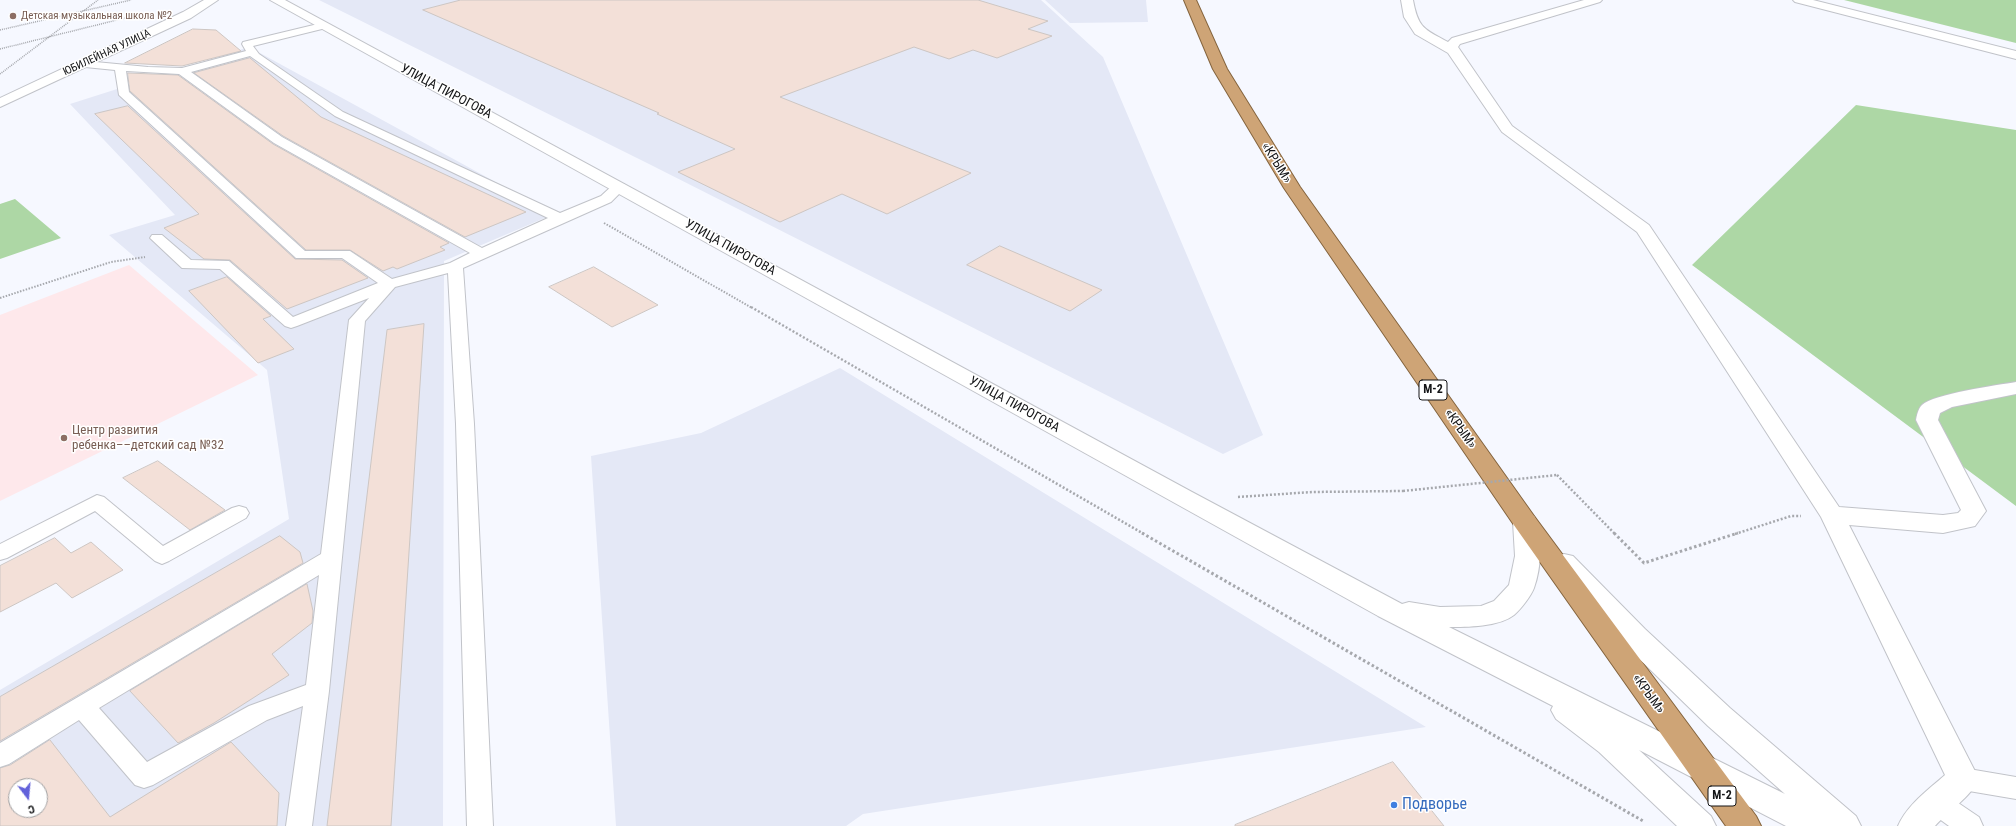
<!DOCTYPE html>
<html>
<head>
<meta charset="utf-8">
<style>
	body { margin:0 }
	#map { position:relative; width:2016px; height:826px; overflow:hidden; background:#f6f8ff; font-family:"Roboto Condensed",sans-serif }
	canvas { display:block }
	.north { position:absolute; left:8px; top:778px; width:40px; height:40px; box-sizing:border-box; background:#fff; border:1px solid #a1a1a2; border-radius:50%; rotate:164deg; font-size:11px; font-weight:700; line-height:16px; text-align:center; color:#141517 }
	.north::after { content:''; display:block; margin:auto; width:14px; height:18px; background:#6261da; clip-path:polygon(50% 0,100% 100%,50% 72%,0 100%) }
</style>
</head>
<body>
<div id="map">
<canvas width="2016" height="826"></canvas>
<div class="north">С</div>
</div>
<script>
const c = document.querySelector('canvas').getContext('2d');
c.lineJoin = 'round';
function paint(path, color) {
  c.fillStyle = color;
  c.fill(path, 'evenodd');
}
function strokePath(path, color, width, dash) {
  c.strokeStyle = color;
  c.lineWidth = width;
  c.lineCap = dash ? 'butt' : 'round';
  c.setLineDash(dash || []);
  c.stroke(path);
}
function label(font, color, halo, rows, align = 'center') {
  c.font = font + ' "Roboto Condensed",sans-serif';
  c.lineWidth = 3;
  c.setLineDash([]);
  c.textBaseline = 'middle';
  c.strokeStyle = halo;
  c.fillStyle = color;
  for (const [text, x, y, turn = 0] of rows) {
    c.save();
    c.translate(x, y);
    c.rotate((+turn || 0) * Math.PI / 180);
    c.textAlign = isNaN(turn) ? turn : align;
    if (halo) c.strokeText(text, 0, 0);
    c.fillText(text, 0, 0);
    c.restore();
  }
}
const built = new Path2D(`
	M319,0H1041L1103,57L1263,435L1223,454L649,164Z
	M1045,0H1146L1148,22L1070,23Z
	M249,47L554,214L444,261L443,826H0V690L289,519L267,370L109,235L175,215L70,104ZM16,786H40V810H16Z
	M840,368L1106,531L1426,727L863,814L846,826H616L591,456L701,433Z`);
const education = new Path2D(`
	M129,265L258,375L0,501V315Z`);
const green = new Path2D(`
	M1844,0H2016V43Z
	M1856,105L2016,130V506L1692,265Z
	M15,199L61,238L0,259V204Z`);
const building = new Path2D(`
	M461,0H978L1048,21L1028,29L1052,36L997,58L973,50L949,59L914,47L780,97L971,173L887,214L842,194L780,222L678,172L735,149L657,114L659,113L423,10Z
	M193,29L216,30L241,51L182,66L125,63Z
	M250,58L321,117L526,212L465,237L283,136L194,73Z
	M128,73L178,75L273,144L449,243L440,247L445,250L397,269L393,267L383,271L350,250H306L130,91Z
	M128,106L295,259L342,260L368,278L287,309L230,260L204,259L164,228L199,214L95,114Z
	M1000,246L1102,290L1070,311L967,265Z
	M594,267L658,305L612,327L549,287Z
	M227,277L271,316L263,319L294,349L258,363L189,291Z
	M424,324L391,826H327L387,330Z
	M158,461L225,510L190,530L123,478Z
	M280,536L300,552L303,563L0,741V697Z
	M55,538L71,553L91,542L123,570L72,598L56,583L0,612V566Z
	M307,584L313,611L312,623L272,654L289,675L214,723L178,743L130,691Z
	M50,740L110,817L231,742L279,793L277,826H0V768L10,765ZM16,786H40V810H16Z
	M1393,762L1444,826H1235V825Z`);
const pathFar3 = new Path2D(`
	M0,30L131,0
	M0,49L129,17
	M0,74L98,0`);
const pathFar2 = new Path2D(`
	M604,223L752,308
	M0,298L111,262L145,257`);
const pathFar1 = new Path2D(`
	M751,307L1144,534
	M1557,475L1615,534
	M1238,497L1312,492L1403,491
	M1735,534L1791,516H1801`);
const path = new Path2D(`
	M1142,533L1643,821
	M1614,533L1644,563L1738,533`);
const service = new Path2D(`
	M322,23L326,24L327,26L326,28L253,46L259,54L343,112L560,213L601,196L614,184H624L626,187L611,202L463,268L474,424L493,826H467L456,424L448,273L395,287L365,321L329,691L312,826H286L303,706L267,720L153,785L144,788L135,785L79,720L9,764L0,767V743L321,554L349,320L369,298L297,326L291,328L285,326L220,269L182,268L150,238L152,235H162L191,260L229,261L293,317L378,283L342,258H296L119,95L115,70L85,67L80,64L85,61L148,67L182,68L246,51L242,44L243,42ZM250,56L335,116L548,218L482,248L282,137L191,72ZM126,71L179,74L274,143L470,253L450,263L392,279L350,251H305L129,92ZM319,575L306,685L249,706L147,762L99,708Z
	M97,495L104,497L163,546L232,508L239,506L246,508L249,513L246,518L169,561L162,564L155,561L95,511L7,558L0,560V544Z
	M1963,768L2016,777V799L1963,790L1954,787L1950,779L1954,771Z
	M1936,790L1945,794L1979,817L1983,826H1949L1927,810L1923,802L1927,794Z`);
const minor = new Path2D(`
	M1401,0H1413C1418,28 1424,29 1448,42L1452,38L1584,0H1602L1600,2L1460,44L1458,47L1512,126L1649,225L1839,507L1943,515L1958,513L1961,510L1916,420C1917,415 1918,409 1922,405C1933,394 1998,385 2016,382V394L1952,407L1940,413L1938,420L1986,511L1975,526L1943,533L1849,525L1979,779C1970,798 1949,810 1935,826H1898C1907,805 1928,790 1945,775L1821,517L1637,232L1502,132L1448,53L1415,34L1404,17Z
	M1793,0H1813L2016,51V59L1795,2Z`);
const tertiary = new Path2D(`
	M204,0H218L191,18L0,107V98L183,12Z
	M270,0H285L1192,492L1402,604L1409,602L1440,607L1481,606L1494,601L1509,585L1515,556L1513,522L1516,516L1525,513L1534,516C1544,533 1541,569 1534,588C1531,596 1521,609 1514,615C1499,627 1467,627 1449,627L1785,794L1708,726L1625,645L1555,570L1551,563L1555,556L1564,554L1573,556L1645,629L1730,708L1856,816L1861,826H1786L1639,750L1711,816L1716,826H1677L1599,752L1556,719L1551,710L1553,706L1378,616Z`);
const trunk = new Path2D(`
	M1184,0H1196L1227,69L1300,187L1534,516L1756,816L1761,826H1726L1516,528L1284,188L1213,69Z`);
const pathBridge = new Path2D(`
	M1403,491L1557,475`);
const markers = [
	[13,16,4,"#8d6e63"],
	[64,438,4,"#8d6e63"],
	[1394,805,4,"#3f7fe0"]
];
const farEducationnames = [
	["Детская музыкальная школа №2",21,16]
];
const farStreetnames = [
	["ЮБИЛЕЙНАЯ УЛИЦА",107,53,-25]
];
const shields = [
	[1433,390,28],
	[1722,796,28]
];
const shieldNames = [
	["М-2",1433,390],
	["М-2",1722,796]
];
const streetNames = [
	["УЛИЦА ПИРОГОВА",446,92,28],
	["«КРЫМ»",1276,163,58],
	["УЛИЦА ПИРОГОВА",730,248,29],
	["УЛИЦА ПИРОГОВА",1014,405,29],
	["«КРЫМ»",1460,429,55],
	["«КРЫМ»",1648,694,54]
];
const educationNames = [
	["Центр развития",72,431],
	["ребенка––детский сад №32",72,446]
];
const nearShopnames = [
	["Подворье",1402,805]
];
paint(built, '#e4e8f6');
paint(education, '#fee8eb');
paint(green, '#add7a5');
paint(building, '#f3e0d8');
strokePath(building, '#cdc6c3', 1);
strokePath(service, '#c1c3c9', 2);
strokePath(minor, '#c1c3c9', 2);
strokePath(tertiary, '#c1c3c9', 2);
strokePath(trunk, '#84643e', 2);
strokePath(pathFar3, '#a6a8ad', 1.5, [1, 1]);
strokePath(pathFar2, '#a6a8ad', 2, [1.5, 1.5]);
strokePath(pathFar1, '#a6a8ad', 2.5, [2, 2]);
strokePath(path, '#a6a8ad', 3, [2.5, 2.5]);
paint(service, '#fff');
paint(minor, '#fff');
paint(tertiary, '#fff');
paint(trunk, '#cea476');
strokePath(pathBridge, '#a6a8ad', 2.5, [2, 2]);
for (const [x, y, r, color] of markers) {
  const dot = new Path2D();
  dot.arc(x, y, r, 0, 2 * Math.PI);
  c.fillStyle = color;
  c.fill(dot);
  strokePath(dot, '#fff', 1.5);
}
label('11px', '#785e54', '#fff', farEducationnames, 'left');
label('11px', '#141517', '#fff', farStreetnames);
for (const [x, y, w] of shields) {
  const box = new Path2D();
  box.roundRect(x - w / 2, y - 10, w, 20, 3);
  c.fillStyle = '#fff';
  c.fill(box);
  strokePath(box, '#141517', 1);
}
label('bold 12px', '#141517', null, shieldNames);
label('13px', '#141517', '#fff', streetNames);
label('13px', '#785e54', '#fff', educationNames, 'left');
label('16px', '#366cbe', '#fff', nearShopnames, 'left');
</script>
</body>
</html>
